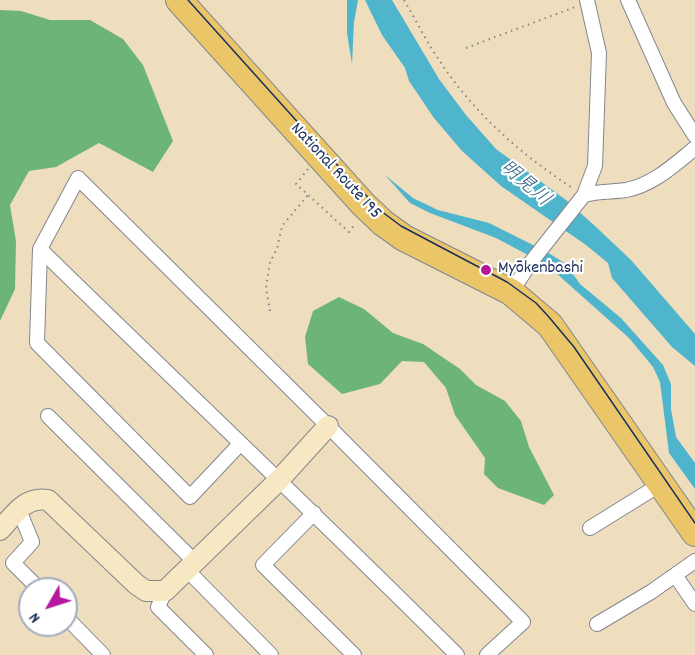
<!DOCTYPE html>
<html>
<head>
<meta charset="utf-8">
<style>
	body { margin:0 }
	#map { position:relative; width:695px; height:655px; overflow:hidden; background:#eedebe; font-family:Dekko,sans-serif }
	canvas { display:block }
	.north { position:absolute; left:18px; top:577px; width:60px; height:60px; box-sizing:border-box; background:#fff; border:2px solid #a4acbf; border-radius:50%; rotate:231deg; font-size:16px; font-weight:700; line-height:24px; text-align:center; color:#1b2f5e }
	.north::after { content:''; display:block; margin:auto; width:21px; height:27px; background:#b5179e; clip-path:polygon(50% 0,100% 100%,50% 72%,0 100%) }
</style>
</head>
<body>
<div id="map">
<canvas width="695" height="655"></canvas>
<div class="north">N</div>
</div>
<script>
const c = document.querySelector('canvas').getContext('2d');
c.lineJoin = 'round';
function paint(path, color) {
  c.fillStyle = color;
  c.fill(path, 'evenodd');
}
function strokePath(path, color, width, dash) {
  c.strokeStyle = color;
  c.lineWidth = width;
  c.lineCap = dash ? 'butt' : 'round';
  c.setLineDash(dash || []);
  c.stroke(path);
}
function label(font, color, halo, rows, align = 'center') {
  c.font = font + ' Dekko,"Klee One",sans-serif';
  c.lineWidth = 4.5;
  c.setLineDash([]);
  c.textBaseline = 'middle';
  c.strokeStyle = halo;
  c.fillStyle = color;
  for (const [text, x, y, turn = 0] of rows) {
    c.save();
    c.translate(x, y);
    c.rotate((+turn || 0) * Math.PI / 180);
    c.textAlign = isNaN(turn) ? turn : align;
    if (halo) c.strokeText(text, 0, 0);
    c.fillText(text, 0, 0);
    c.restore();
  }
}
const forest = new Path2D(`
	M0,10L21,11L50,20H90L123,39L143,65L173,141L153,172L99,143L56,167L29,171L10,205L16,241L15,289L0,321Z
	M339,297L364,309L393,333L423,344L460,369L476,385L505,401L521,421L529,447L554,495L544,505L498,488L484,474L485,458L455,415L446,388L424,362L402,361L380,384L342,394L308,364L305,337L313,311Z`);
const water = new Path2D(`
	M347,0H358L354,22L352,64L347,33Z
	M365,0H392L439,79L466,115L496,149L566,200L595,226L631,260L695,334V366L672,347L612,278L608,263L586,245L501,186L462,151L434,118L409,81L405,68L382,35Z
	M385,175L413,198L438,210L489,223L547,252L566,264L580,284L621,318L663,365L671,384V409L676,437L695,463V489L669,453L660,382L653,367L629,338L547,265L496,238L430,213L410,203Z`);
const path = new Path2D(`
	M404,0C416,20 426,41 439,60C473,112 519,153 571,187
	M466,48L575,7
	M308,169L296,184L349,232L355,224
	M270,311L266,288L270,262L277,249L282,226L308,195`);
const street = new Path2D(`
	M628,0L674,103L695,136
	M584,195C598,191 612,192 626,190C653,185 674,165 695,148
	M40,249C179,385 320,518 457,655
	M511,292L531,262L584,195L595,166L599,53L587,0
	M48,416L195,562
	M240,444L190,497L37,343L40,249L78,178L328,426L523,622L487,655
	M19,510L32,542L13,563L39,589
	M314,513L263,565L354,655
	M590,528L661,484
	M187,570L271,655
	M675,575L695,604
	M165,591L158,607L206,655
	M66,617L103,655
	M597,624L651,592L695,561`);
const secondary = new Path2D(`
	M0,530C14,515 25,496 48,500L136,584L146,591H165L279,480L328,426`);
const highway = new Path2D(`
	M179,0L363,204L383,223L404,238L511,292L550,325L695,533`);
const tram = new Path2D(`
	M188,0L320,147L381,211L401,226L507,282L536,303L548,316L574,347L695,523`);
const markers = [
	[486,270,6,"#b5179e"]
];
const streetNames = [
	["National Route 195",335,172,47]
];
const poiNames = [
	["Myōkenbashi",498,270]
];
const waterNames = [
	["明見川",524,185,41]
];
paint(forest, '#6db47a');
paint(water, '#4fb5cd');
strokePath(street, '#84868e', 16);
strokePath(secondary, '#84868e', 22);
strokePath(highway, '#84868e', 28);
strokePath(path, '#84868e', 2, [1.5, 4.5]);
strokePath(street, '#fff', 14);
strokePath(secondary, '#f7e8c3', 20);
strokePath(highway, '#eac669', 26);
strokePath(tram, '#1b2f5e', 1.5);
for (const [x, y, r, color] of markers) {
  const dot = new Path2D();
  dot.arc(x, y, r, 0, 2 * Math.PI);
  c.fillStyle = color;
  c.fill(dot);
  strokePath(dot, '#fff', 2);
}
label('18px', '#1b2f5e', '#fff', streetNames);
label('18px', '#1b2f5e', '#fff', poiNames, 'left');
label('italic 20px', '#2d5e85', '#fff', waterNames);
</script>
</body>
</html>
